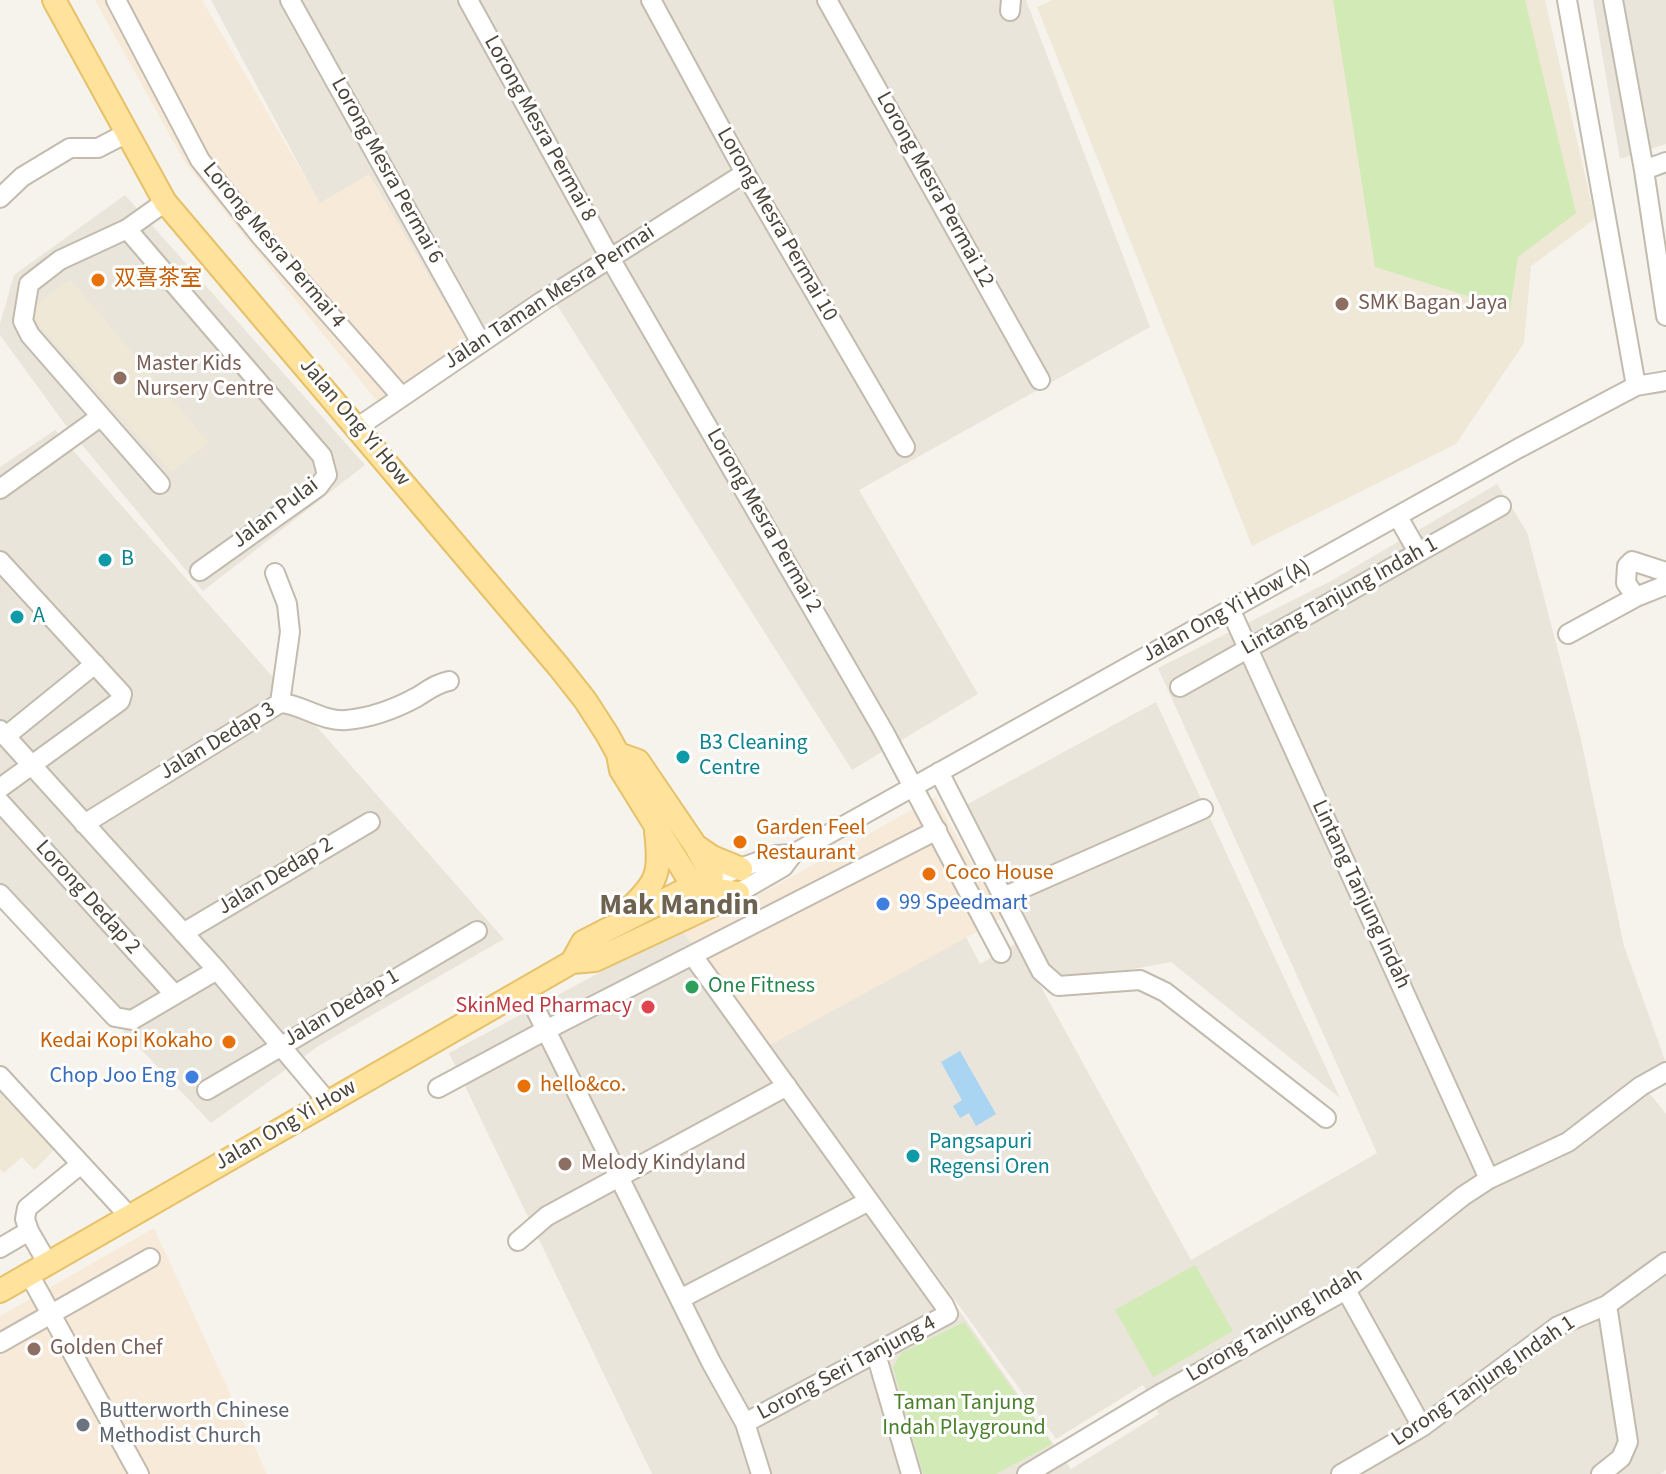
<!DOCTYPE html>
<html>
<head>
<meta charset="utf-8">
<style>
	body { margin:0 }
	canvas { display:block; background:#f6f3ec }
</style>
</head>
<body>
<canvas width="1666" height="1474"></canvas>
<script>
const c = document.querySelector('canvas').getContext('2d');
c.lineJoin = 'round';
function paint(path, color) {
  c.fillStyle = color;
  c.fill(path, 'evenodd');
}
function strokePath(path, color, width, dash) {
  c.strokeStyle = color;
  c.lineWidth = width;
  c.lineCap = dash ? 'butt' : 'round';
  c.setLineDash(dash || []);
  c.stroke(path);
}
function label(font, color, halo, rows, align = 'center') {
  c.font = font + ' "Source Sans 3","Noto Sans SC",sans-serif';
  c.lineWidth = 6;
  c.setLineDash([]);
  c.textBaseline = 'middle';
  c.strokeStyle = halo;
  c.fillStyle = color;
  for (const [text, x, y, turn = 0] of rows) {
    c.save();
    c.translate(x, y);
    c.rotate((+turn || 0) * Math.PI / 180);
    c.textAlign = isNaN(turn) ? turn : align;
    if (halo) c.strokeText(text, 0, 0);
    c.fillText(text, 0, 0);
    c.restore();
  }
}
const residential = new Path2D(`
	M211,0H1026L1150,327L859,490L978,694L852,770L553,299L474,352L368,175L320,204Z
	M1593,0H1666V144L1620,159Z
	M125,195L365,465L203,591L64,423L0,335V324L14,275Z
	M55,430L504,939L320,1045L211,1123L0,901V467Z
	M1497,484L1527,532L1580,735L1624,946L1666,1063V1077L1647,1090L1666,1114V1470L1660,1474H652L449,1053L681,929L770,1045L966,937L980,964L1017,943L1191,1260L1377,1153L1158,668L1331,581ZM843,1146L1056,1439L1143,1385L1159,1414L1071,1469Z
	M1156,702L1340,1098L1171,962L1059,983L953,812Z`);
const commercial = new Path2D(`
	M95,0H202L320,203L369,174L474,352L384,410L184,161Z
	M935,797L1002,918L770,1045L681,929L766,891Z
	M154,1228L267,1474H0V1316Z`);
const education = new Path2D(`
	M1052,0H1545L1595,219L1531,266L1524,343L1456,444L1252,546L1037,7Z
	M70,279L209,443L171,472L27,312Z
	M0,1089L55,1149L34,1170L22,1157L4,1173L0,1169Z`);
const green = new Path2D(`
	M1333,0H1525L1576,213L1518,257L1510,309L1375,267Z
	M1195,1265L1233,1331L1153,1377L1115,1310Z
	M964,1322L1052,1444L996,1474H923L893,1367L901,1353Z`);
const water = new Path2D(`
	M960,1051L996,1114L976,1126L969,1113L960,1118L953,1106L962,1100L941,1062Z`);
const minor = new Path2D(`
	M116,0L200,160L259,234L402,397
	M290,0L481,343
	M468,0L610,258L884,732L1001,953
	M651,0L745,173L905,447
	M827,0L1040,380
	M1567,0L1636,386
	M1613,0L1644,170L1666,316
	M1010,11L1011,0
	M1644,170L1666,162
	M0,198L22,177L70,148H98L127,133
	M127,229L322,456L327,475L318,487L200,571
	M358,427L541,302L745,173
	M160,484L30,335L23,321L29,284L60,260L127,229L165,202
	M0,489L100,417
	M1398,517L1418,552
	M0,561L122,694L120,701L0,788
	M275,573L287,604L290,632L280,703
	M1636,597L1626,583L1627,566L1632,561L1666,572
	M1231,611L1489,1179
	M1568,634L1636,597L1666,585
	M1180,687L1501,506
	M0,730L217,970L327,1101
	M6,736L95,664
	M939,772L1041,971L1058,986L1140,980L1165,992L1326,1118
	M0,802L174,994
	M84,824L280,703C302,704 322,722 346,720C370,718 395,709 417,697C429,690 435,684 449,681
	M727,873L776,855L793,854
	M738,893L783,867L793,854L1519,448L1636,386L1666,381
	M0,894L115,1017L132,1020L217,970
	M1003,897L1203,809
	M183,933L370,822
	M693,956L944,1305L948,1314L745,1423
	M526,990L711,1362L745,1423L761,1474
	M0,1076L130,1217
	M438,1088L546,1030L937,830
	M207,1090L477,931
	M29,1231L48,1264
	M518,1241L547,1216L787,1086
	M0,1248L29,1231L25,1219L27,1208L81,1164
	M29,1274L139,1474
	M1346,1290L1422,1427
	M680,1299L869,1201
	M0,1343L150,1258
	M876,1354L911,1474
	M1027,1474L1162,1393L1346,1290L1463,1196L1489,1179L1568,1142L1641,1086L1666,1072
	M1341,1474L1422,1427L1558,1326L1607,1305L1666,1262
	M1601,1474L1621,1458L1628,1442L1607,1305`);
const major = new Path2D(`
	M54,0L165,202L559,667L585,700L607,734L618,754L621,770L693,886L738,893
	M618,754L638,761L695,845L712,876
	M696,846L712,857L741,869
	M628,910C658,882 661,873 656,832
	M572,962L583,942L704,880
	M0,1291L572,962L595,960L736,894`);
const markers = [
	[98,280,8,"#e8710a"],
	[1342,304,8,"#8d6e63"],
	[120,378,8,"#8d6e63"],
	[105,560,8,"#0f9aa8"],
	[17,617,8,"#0f9aa8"],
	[683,757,8,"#0f9aa8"],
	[740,842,8,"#e8710a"],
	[929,874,8,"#e8710a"],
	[883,904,8,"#3f7fe0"],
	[692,987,8,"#2e9e5b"],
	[648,1007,8,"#e0444e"],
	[229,1042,8,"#e8710a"],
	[192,1077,8,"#3f7fe0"],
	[524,1086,8,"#e8710a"],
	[913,1156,8,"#0f9aa8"],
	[565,1164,8,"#8d6e63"],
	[34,1349,8,"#8d6e63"],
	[83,1425,8,"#6b7280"]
];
const streetNames = [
	["Lorong Mesra Permai 8",539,129,61],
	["Lorong Mesra Permai 6",386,171,61],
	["Lorong Mesra Permai 12",934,190,61],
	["Lorong Mesra Permai 10",776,225,60],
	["Lorong Mesra Permai 4",273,246,50],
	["Jalan Taman Mesra Permai",550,298,-33],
	["Jalan Ong Yi How",354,423,50],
	["Jalan Pulai",276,514,-37],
	["Lorong Mesra Permai 2",763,521,60],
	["Lintang Tanjung Indah 1",1340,597,-29],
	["Jalan Ong Yi How (A)",1227,612,-29],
	["Jalan Dedap 3",218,742,-31],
	["Jalan Dedap 2",276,877,-31],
	["Lintang Tanjung Indah",1360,895,65],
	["Lorong Dedap 2",87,898,48],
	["Jalan Dedap 1",342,1009,-31],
	["Jalan Ong Yi How",286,1126,-30],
	["Lorong Tanjung Indah",1275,1326,-31],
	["Lorong Seri Tanjung 4",847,1369,-28],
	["Lorong Tanjung Indah 1",1484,1382,-34]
];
const foodNames = [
	["双喜茶室",114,280],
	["Garden Feel",756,829],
	["Restaurant",756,854],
	["Coco House",945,874],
	["Kedai Kopi Kokaho",213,1042,"right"],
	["hello&co.",540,1086]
];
const educationNames = [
	["SMK Bagan Jaya",1358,304],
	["Master Kids",136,365],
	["Nursery Centre",136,390],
	["Melody Kindyland",581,1164],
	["Golden Chef",50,1349]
];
const cultureNames = [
	["B",121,560],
	["A",33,617],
	["B3 Cleaning",699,744],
	["Centre",699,769],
	["Pangsapuri",929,1143],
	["Regensi Oren",929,1168]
];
const shopNames = [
	["99 Speedmart",899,904],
	["Chop Joo Eng",176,1077,"right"]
];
const leisureNames = [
	["One Fitness",708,987]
];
const healthNames = [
	["SkinMed Pharmacy",632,1007]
];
const parkNames = [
	["Taman Tanjung",964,1404],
	["Indah Playground",964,1429]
];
const worshipNames = [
	["Butterworth Chinese",99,1412],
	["Methodist Church",99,1437]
];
const districtNames = [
	["Mak Mandin",679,907]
];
paint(residential, '#eae5da');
paint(commercial, '#f7ead8');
paint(education, '#efe8d6');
paint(green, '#d2eab5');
paint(water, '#a9d4f2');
strokePath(minor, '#c2bbae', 22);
strokePath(major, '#e6c16a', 26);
strokePath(minor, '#fff', 18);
strokePath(major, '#ffe39c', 22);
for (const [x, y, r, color] of markers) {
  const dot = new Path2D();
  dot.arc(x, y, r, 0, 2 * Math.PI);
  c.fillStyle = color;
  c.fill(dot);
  strokePath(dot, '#fff', 3);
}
label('22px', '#4b4439', '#fff', streetNames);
label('22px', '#c56008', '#fff', foodNames, 'left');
label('22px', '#785e54', '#fff', educationNames, 'left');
label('22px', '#0d838f', '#fff', cultureNames, 'left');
label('22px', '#366cbe', '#fff', shopNames, 'left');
label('22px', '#27864d', '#fff', leisureNames, 'left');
label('22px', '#be3a42', '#fff', healthNames, 'right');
label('22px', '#4a7f2a', '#fff', parkNames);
label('22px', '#5b616d', '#fff', worshipNames, 'left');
label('bold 30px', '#6e6250', '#fff', districtNames);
</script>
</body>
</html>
